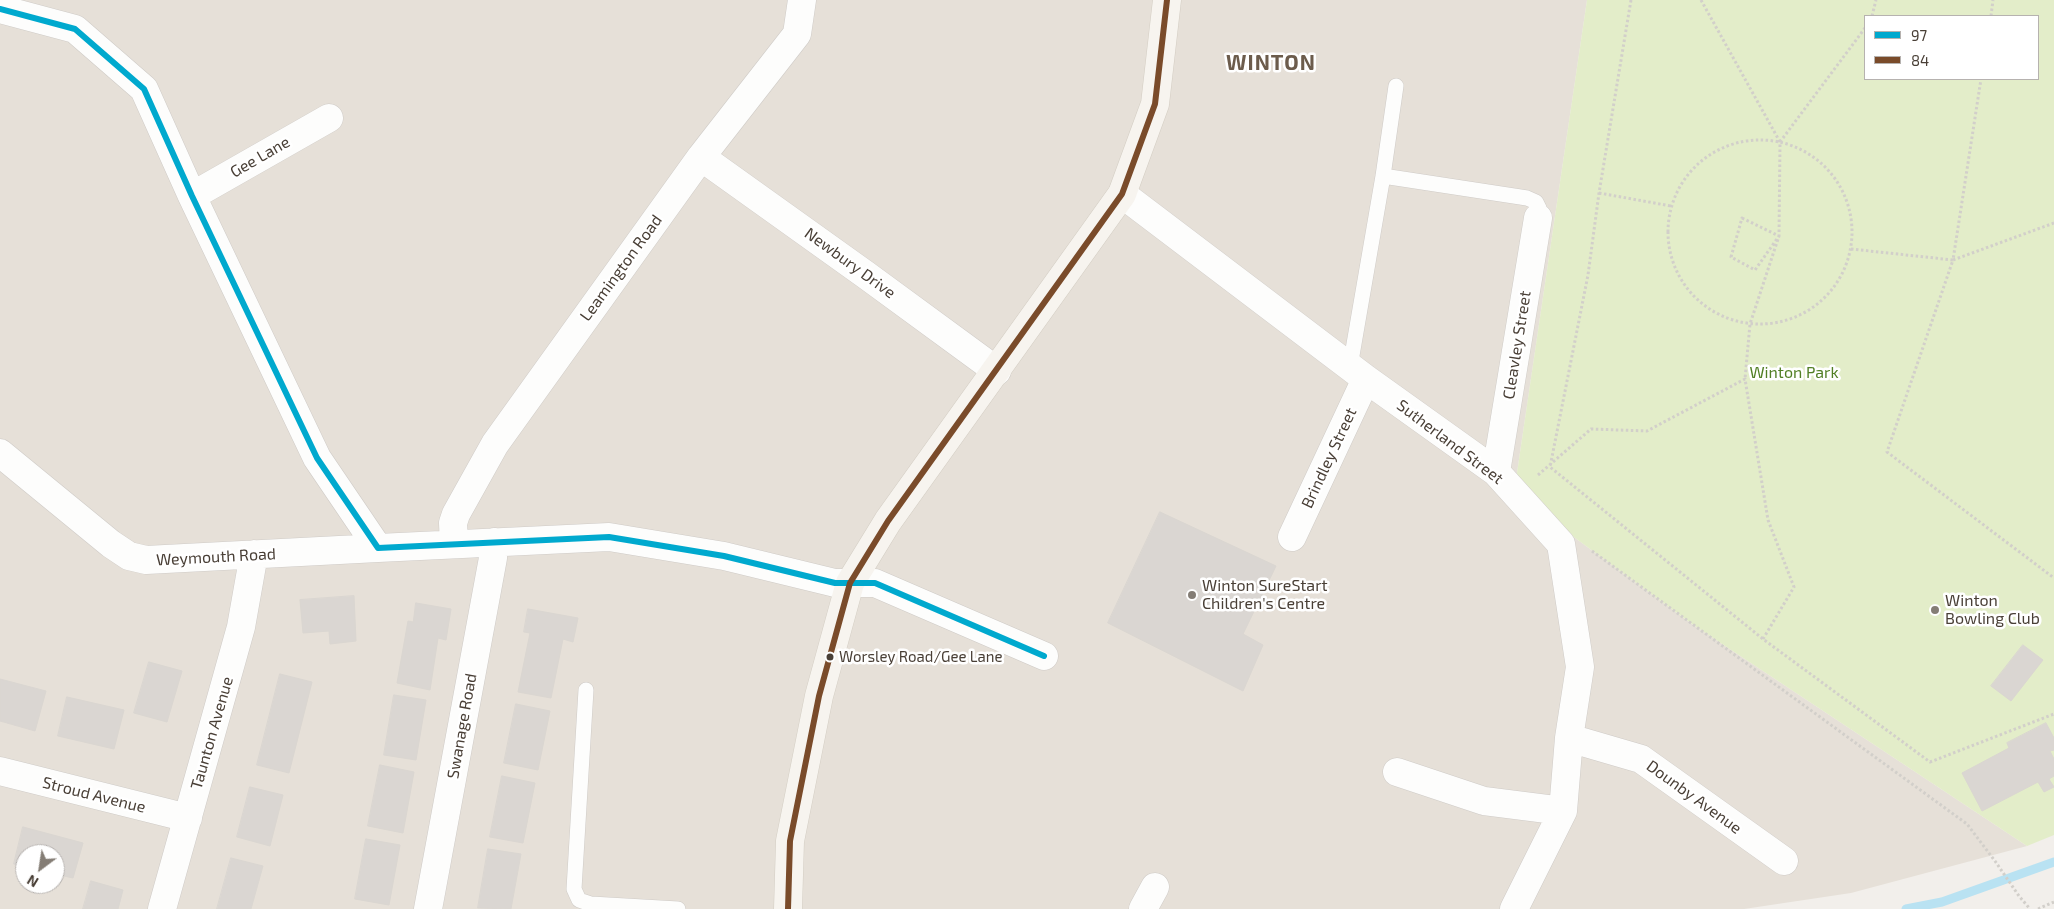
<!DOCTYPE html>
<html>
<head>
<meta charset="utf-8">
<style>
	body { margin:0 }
	#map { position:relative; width:2054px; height:909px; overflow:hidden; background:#f2efeb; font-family:"Exo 2",sans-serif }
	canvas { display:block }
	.legend { position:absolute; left:1864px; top:15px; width:175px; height:65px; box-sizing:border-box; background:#fff; border:1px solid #b6b2af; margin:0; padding:6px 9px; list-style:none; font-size:15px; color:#493f36 }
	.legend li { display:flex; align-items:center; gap:10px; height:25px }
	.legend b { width:25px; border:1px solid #b6b2af }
	.north { position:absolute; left:15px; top:844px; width:50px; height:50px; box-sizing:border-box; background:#fff; border:1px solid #b6b2af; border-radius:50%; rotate:211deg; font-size:14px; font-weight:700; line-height:20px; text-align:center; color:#493f36 }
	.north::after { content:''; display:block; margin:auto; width:18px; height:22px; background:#847d75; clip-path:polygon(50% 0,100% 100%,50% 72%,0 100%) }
</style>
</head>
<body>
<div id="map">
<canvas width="2054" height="909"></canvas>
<ul class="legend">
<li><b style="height:6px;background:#00a9ce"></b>97</li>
<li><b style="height:6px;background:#7a4b2a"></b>84</li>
</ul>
<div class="north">N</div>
</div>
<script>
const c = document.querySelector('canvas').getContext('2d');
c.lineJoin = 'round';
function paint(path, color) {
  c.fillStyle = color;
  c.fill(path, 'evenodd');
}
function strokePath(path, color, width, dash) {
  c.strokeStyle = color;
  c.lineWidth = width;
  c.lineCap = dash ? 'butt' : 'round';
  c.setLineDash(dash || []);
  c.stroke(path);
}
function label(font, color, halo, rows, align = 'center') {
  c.font = font + ' "Exo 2",sans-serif';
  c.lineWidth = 5;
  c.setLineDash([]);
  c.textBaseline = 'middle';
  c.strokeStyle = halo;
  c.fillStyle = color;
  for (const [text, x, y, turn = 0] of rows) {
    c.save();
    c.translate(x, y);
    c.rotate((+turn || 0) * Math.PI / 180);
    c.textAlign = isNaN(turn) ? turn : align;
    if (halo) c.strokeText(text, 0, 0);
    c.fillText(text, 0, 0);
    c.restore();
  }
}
const residential = new Path2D(`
	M0,0H1587L1514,493L1692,624L2027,846L1851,893L1744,909H0ZM25,854H55V884H25Z`);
const green = new Path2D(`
	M1587,0H2054V835L2027,846L1692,624L1514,493ZM1865,16H2038V79H1865Z`);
const stream = new Path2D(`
	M1906,909L1942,902L2054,862`);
const building = new Path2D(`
	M1160,512L1276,566L1243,634L1263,645L1243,691L1108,623Z
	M354,596L356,641L330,644L329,631L303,633L300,600Z
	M416,603L451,609L446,640L438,638L430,690L397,683L408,621L413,622Z
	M528,609L578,618L573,642L563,639L551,698L518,692L530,633L524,632Z
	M2023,645L2043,660L2011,701L1991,686Z
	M149,662L182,671L167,722L134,713Z
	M280,674L312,682L289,773L257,765Z
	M0,679L46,691L35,731L0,721Z
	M394,695L426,700L416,760L384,755Z
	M67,697L124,710L114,749L58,736Z
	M516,704L550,711L538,770L504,763Z
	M2046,723L2054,738V750L2050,751L2054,759V776L2049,779L2054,787L2044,792L2038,782L1982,811L1962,773L2009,748L2007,743Z
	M380,765L414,772L403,833L368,826Z
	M502,776L535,783L523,843L490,837Z
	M250,787L283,795L270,846L237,837Z
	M23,827L83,843L73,878L55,874V854H25V866L14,864Z
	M366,839L400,845L389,905L355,899Z
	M488,849L521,854L511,909L478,908Z
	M231,858L263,866L251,909H217Z
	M91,881L123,890L118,909H83Z`);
const path = new Path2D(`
	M1631,0L1599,193L1588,275L1550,467L1763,639L1930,762L2054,714
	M1701,0L1780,142L1779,236L1750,324L1745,379
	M1872,16L1876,0
	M1991,16L1993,0
	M1668 232a92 92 0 1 1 184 0a92 92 0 1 1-184 0Z
	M1780,142L1865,28
	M1599,193L1671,206
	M1742,218L1779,236L1755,270L1731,257Z
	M2054,223L1953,260L1887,452L2054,578
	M1851,249L1953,260L1981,79
	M1538,475L1591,429L1647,431L1745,379L1768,520L1794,587L1763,639
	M1592,551L1967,824L1995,861L2019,896L2030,909
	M2038,909L2054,902`);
const service = new Path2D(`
	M1383,176L1527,198L1536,202L1539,208L1538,218
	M1350,367L1383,176L1396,86
	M586,690L574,889L579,900L591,904L678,909`);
const minor = new Path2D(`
	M0,9L75,29L144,89L192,196L317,458L378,548L609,537L724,556L835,583H875L1044,656
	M701,157L866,275L997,371
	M1122,194L1366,379L1496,472L1561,544L1580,667L1569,738L1563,811L1514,909
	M192,196L329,118
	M0,453L111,544L129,556L146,560L378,548
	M1496,472L1538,218
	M1292,537L1366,379
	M454,544L453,523L456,514L495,444L701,157L797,34L802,0
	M1569,738L1641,759L1784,861
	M0,771L188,818
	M1397,772L1484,801L1563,811
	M162,909L241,627L254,554
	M428,909L493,558L494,542
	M1143,909L1155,887`);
const secondary = new Path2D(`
	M788,909L790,841L819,696L850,583L888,521L1122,194L1155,104L1167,0`);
const bus1 = new Path2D(`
	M0,9L75,29L144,89L192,196L317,458L378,548L609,537L724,556L835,583H875L1044,656`);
const bus2 = new Path2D(`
	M788,909L790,841L819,696L850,583L888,521L1122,194L1155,104L1167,0`);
const markers = [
	[1192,595,5,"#847d75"],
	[1935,610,5,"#847d75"],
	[830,657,4.5,"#493f36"]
];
const busNames = [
	["Worsley Road/Gee Lane",839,657]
];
const streetNames = [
	["Gee Lane",260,157,-30],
	["Newbury Drive",850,263,36],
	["Leamington Road",621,268,-54],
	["Cleavley Street",1517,345,-81],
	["Sutherland Street",1450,442,37],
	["Brindley Street",1329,458,-65],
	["Weymouth Road",216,557,-3],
	["Swanage Road",462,726,-80],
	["Taunton Avenue",212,733,-74],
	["Stroud Avenue",94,795,14],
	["Dounby Avenue",1694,797,36]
];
const parkNames = [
	["Winton Park",1794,373]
];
const poiNames = [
	["Winton SureStart",1202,586],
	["Children's Centre",1202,604],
	["Winton",1945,601],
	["Bowling Club",1945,619]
];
const districtNames = [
	["WINTON",1271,63]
];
paint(residential, '#e6e0d8');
paint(green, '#e3edc9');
strokePath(stream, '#b9e2f2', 9);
paint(building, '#dad6d2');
strokePath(building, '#dad6d1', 1);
strokePath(service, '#cfcbc7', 16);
strokePath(minor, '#cfcbc7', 29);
strokePath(secondary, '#d3cdc3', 29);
strokePath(path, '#d2cfca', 3, [2.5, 2.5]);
strokePath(service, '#fdfdfc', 15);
strokePath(minor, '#fdfdfc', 28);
strokePath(secondary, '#f7f4ef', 28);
strokePath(bus1, '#00a9ce', 6);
strokePath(bus2, '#7a4b2a', 6);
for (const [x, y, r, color] of markers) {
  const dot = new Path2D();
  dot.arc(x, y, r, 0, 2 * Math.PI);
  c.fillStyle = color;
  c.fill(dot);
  strokePath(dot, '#fff', 2);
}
label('15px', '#493f36', '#fff', busNames, 'left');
label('16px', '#493f36', '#fff', streetNames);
label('16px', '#517f25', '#fff', parkNames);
label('16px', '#493f36', '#fff', poiNames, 'left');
c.letterSpacing = '1px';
label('bold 21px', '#6c5c4c', '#fff', districtNames);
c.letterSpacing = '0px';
</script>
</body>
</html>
